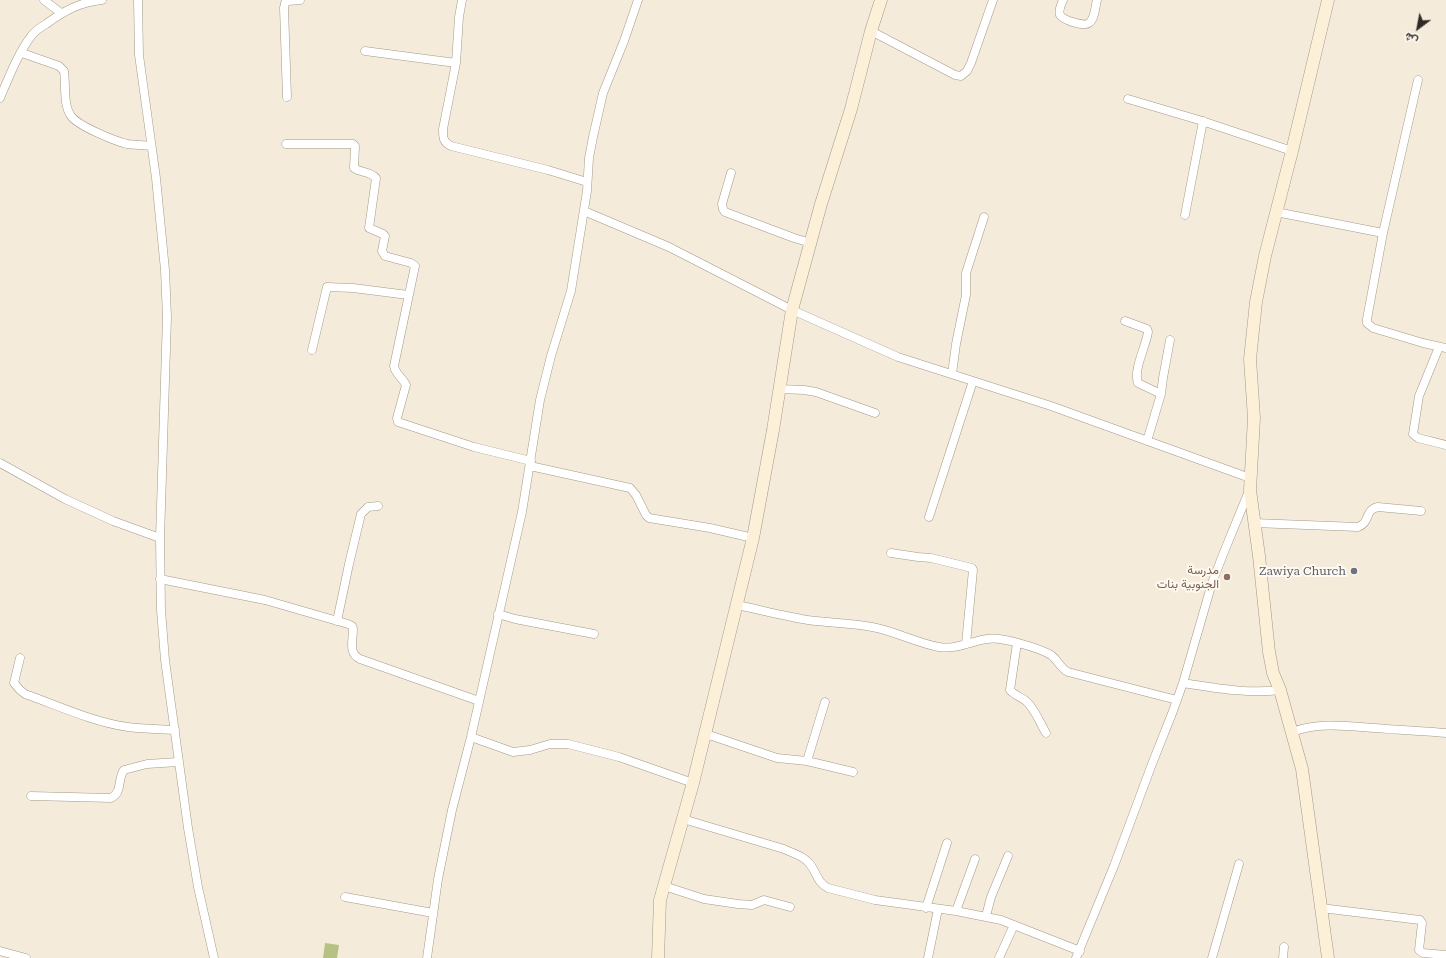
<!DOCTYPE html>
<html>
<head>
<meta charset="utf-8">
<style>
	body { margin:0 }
	#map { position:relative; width:1446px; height:958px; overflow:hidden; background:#f5ebda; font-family:"Roboto Serif",Vazirmatn,serif }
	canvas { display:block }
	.north { position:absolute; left:1398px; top:8px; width:40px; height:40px; -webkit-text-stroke:3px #fff9ef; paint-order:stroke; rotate:212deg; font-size:11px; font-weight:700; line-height:16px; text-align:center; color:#2f2b24 }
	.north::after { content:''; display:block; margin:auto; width:14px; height:18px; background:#2f2b24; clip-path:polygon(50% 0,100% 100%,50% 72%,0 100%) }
</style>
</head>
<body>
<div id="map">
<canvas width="1446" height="958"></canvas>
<div class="north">ش</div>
</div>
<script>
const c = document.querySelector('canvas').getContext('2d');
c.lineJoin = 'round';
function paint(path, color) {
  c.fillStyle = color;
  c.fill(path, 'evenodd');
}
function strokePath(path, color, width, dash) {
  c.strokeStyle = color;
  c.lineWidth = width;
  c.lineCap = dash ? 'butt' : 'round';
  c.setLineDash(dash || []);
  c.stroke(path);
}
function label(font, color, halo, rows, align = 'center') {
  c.font = font + ' "Roboto Serif",Vazirmatn,serif';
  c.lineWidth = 4;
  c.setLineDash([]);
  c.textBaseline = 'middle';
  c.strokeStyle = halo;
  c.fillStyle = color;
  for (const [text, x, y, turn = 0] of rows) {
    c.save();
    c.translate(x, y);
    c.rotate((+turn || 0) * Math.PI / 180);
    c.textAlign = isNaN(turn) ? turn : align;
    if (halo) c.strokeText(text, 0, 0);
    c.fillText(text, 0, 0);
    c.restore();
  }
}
const green = new Path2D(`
	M325,943L339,945L337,958H323Z`);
const street = new Path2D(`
	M44,0L61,13
	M138,0L139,55L156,178L165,270L167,317L160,538L161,610L165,660L188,828L198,887L214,958
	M462,0L459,17L456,63L443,129C443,138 443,142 451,146L548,170L587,182
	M1063,0C1061,5 1058,10 1060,15C1063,20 1084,27 1089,23C1095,19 1095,7 1097,0
	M871,31L955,75L961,76L967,71L971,63L993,0
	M365,51L456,63
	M22,53L59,66L64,71C66,85 63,105 71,116C78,126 115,141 127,144C135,145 143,145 151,146
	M1418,80L1383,233L1367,319V323L1373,328L1423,343L1446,348
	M287,97L284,8L285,3L288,1L300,0
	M0,98C9,77 18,53 32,35C36,30 41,27 46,24C64,11 80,2 102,0
	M1128,99L1199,120L1292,151
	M286,144H353L355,146L354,168C361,173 370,171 376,178L369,228L383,234L385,236L382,251L385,256L411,263L415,266L394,366C395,374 403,378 406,385L397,418L398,422L474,447L531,461
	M731,173L722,204L723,209L725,212L794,238L811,243
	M584,211L669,247L792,310L898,357L1051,406L1250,478
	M1276,212L1383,233
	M1185,215L1203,121
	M1125,321L1147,329L1148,332C1146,346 1133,370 1138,383L1161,394
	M1439,347L1419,396L1413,434L1418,438L1446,445
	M312,350L327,287L353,288L408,295
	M952,374L956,344L966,295V273L984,217
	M779,389L804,390L816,392L875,413
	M1147,441L1161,394L1163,378L1170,340
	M0,463L65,499L113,521L160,538
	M530,466L630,488L636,495L646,515L649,518L710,528L753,538
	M929,517L973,381
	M1254,523L1358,527C1371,522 1364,510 1378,507L1421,511
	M891,553L918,557L931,558L972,568L973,570L966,644
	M160,579L265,600L348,624L352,626L353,629C353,641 348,653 360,659L479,701
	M737,605C761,610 784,616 808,620C830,623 851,623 872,627C895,631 916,643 939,647C956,650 971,641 987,639C1000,636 1039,648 1051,655C1058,660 1060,668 1068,672L1177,700
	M498,614L515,619L594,634
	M337,621L349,564L361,514L368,507L378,506
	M1017,643L1010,690C1014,695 1021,697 1026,701C1035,709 1040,723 1046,733
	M20,658L14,683L20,690L25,694C59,706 93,722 128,727C144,729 159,729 175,730
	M1183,683C1216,688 1247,694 1280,690
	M1292,732C1319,722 1347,726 1375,728C1399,730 1422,731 1446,733
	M706,734L777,758L807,761L853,772
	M471,737L513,752L530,750L550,744H568L619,757L693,783
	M807,761L825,702
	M31,796L111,798C123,792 117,779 124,770L147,764L178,762
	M683,819L784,849C792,853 801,855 807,861C817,870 815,881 828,888L875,900L956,911L1001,920L1080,951
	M664,886L704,899L738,904L752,905L764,900L790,907
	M345,897L433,913
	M926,908L947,843
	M1321,908L1420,920L1422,923L1419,950L1423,953L1446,955
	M956,911L975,859
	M986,916L991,897L1008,856
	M0,951L26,958
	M427,958L438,879L452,810L471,737L522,512L540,400L551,356L571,291L587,191L589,158L593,137L603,93L624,41L638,0
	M928,958L938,909
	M999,958L1014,925
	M1076,958L1114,866L1152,764L1173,711L1183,683L1212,583L1224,552L1249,491
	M1212,958L1239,864
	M1283,958L1284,947`);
const secondary = new Path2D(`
	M1328,0L1292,151L1265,256L1256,302L1250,359L1254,418L1250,490L1259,556L1269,652L1273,673L1280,690L1302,769L1328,958
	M658,958L660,900L693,783L753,538L773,430L792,310L821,204L851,109L871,31L881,0`);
const markers = [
	[1354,571,4,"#6b7280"],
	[1227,577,4,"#8d6e63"]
];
const educationNames = [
	["مدرسة",1219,570],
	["الجنوبية بنات",1219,584]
];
const worshipNames = [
	["Zawiya Church",1346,571]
];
paint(green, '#b6c284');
strokePath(street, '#a39989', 9);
strokePath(secondary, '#a39989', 13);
strokePath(street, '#fff', 8);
strokePath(secondary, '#fdf0d9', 12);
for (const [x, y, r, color] of markers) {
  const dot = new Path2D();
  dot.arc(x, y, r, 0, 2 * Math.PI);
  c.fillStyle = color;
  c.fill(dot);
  strokePath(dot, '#fff9ef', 1.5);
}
label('12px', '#785e54', '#fff9ef', educationNames, 'right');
label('12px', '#5b616d', '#fff9ef', worshipNames, 'right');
</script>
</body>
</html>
